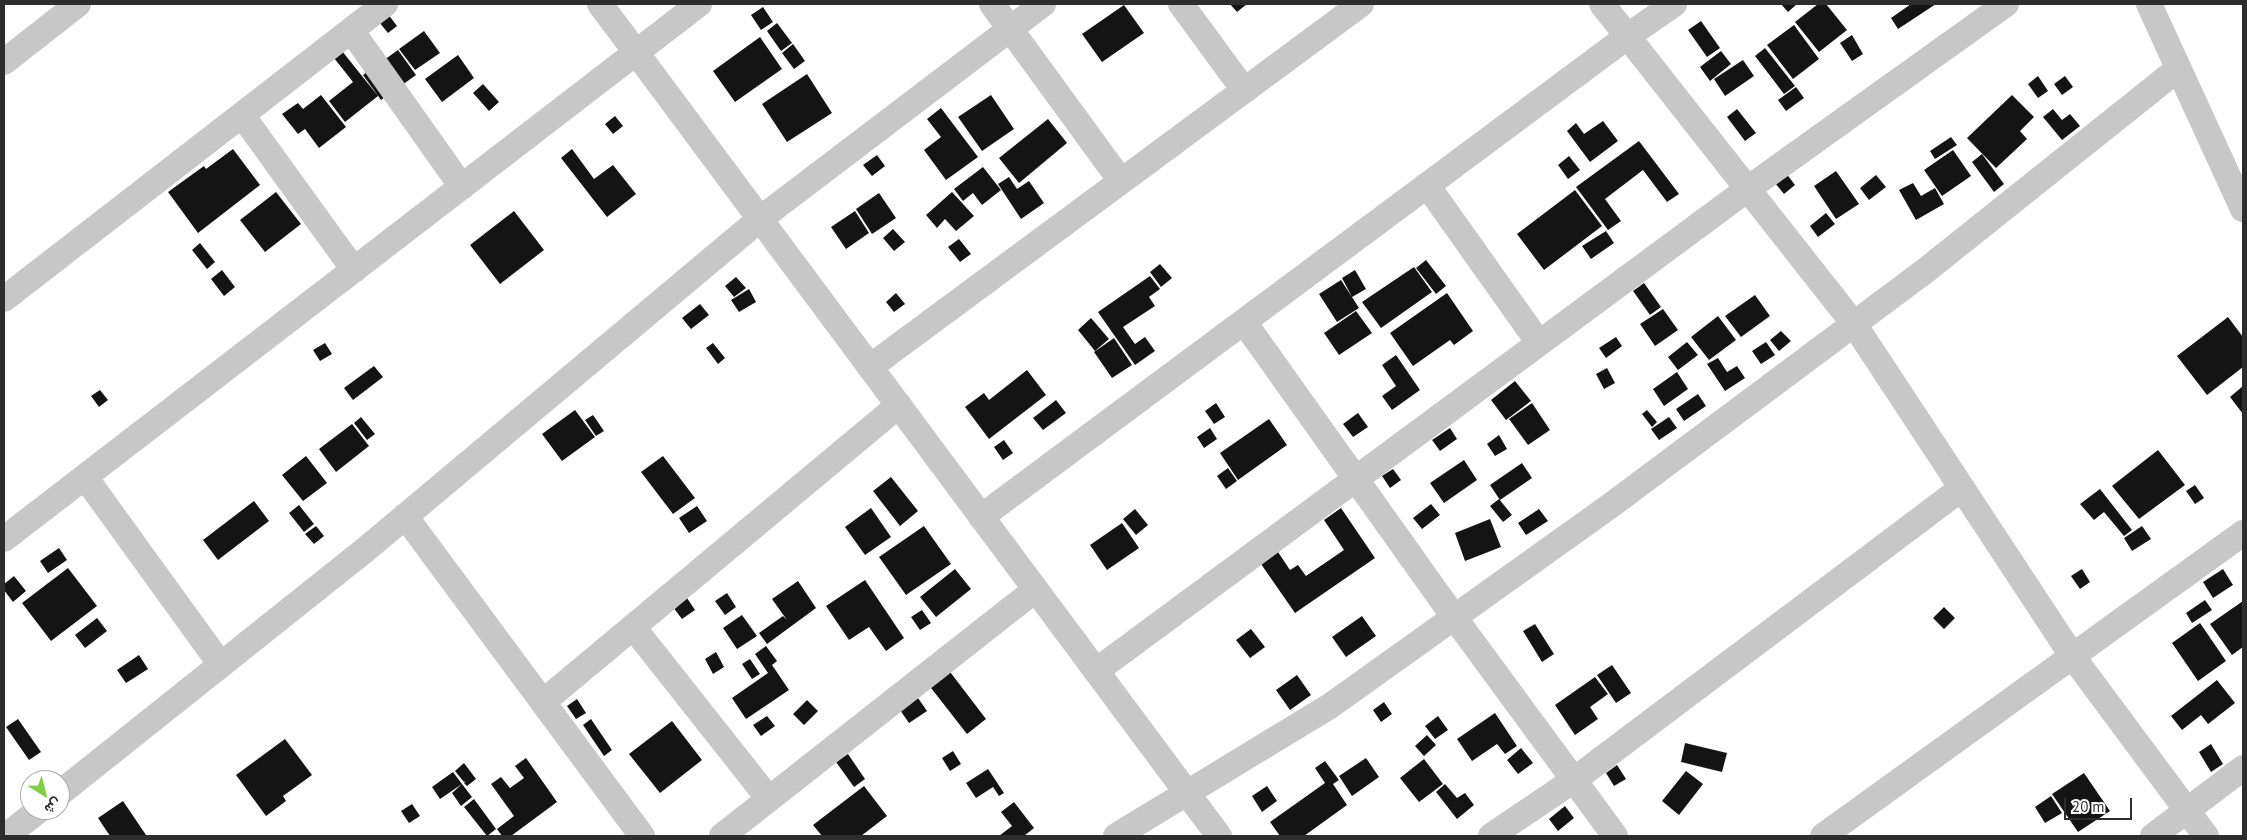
<!DOCTYPE html>
<html>
<head>
<meta charset="utf-8">
<style>
	body { margin:0 }
	#map { position:relative; width:2247px; height:840px; overflow:hidden; background:#fff; font-family:"PT Sans",Vazirmatn,sans-serif }
	canvas { display:block }
	.frame { position:absolute; inset:0; border:5px solid #2d2d2d; pointer-events:none }
	.north { position:absolute; left:20px; top:770px; width:50px; height:50px; box-sizing:border-box; background:#fff; border:1px solid #ababab; border-radius:50%; rotate:144deg; font-size:14px; font-weight:700; line-height:20px; text-align:center; color:#2d2d2d }
	.north::after { content:''; display:block; margin:auto; width:18px; height:22px; background:#7dd044; clip-path:polygon(50% 0,100% 100%,50% 72%,0 100%) }
	.scale { position:absolute; left:2064px; top:798px; width:68px; height:22px; box-sizing:border-box; border:2px solid #2d2d2d; border-top:0; padding-left:6px; font-size:15px; line-height:18px; white-space:nowrap; color:#2d2d2d; -webkit-text-stroke:4px #fff; paint-order:stroke }
</style>
</head>
<body>
<div id="map">
<canvas width="2247" height="840"></canvas>
<div class="frame"></div>
<div class="north">ش</div>
<div class="scale">20 m</div>
</div>
<script>
const c = document.querySelector('canvas').getContext('2d');
c.lineJoin = 'round';
function paint(path, color) {
  c.fillStyle = color;
  c.fill(path, 'evenodd');
}
function strokePath(path, color, width, dash) {
  c.strokeStyle = color;
  c.lineWidth = width;
  c.lineCap = dash ? 'butt' : 'round';
  c.setLineDash(dash || []);
  c.stroke(path);
}
const building = new Path2D(`
	M1230,4H1247L1237,12Z
	M1781,4H1797L1788,12Z
	M1818,4H1826L1847,30L1819,52L1795,22Z
	M1911,4H1936L1898,29L1891,18Z
	M1124,5L1144,33L1102,62L1082,34Z
	M763,7L773,22L761,30L751,15Z
	M388,14L397,26L388,33L379,22Z
	M1701,21L1720,48L1707,57L1688,30Z
	M777,23L792,43L781,51L767,31Z
	M1794,25L1819,59L1793,79L1767,45Z
	M424,31L440,53L415,70L399,49Z
	M1852,35L1863,54L1852,61L1840,43Z
	M760,37L782,69L735,102L713,71Z
	M793,44L805,61L794,69L782,53Z
	M1765,48L1795,86L1784,94L1755,56Z
	M398,50L416,75L381,100L363,75Z
	M342,51L378,96L345,122L329,101L353,82L334,58Z
	M1721,51L1731,64L1710,81L1700,67Z
	M458,55L474,78L442,102L425,79Z
	M1743,60L1754,76L1725,96L1714,79Z
	M807,74L832,113L787,142L762,104Z
	M2038,76L2048,91L2038,98L2028,84Z
	M2065,76L2073,87L2062,95L2054,84Z
	M483,84L499,102L489,111L473,93Z
	M1796,87L1804,98L1786,111L1778,100Z
	M321,95L346,127L319,148L305,129L298,134L282,114L298,103L303,109Z
	M991,95L1014,129L982,151L958,117Z
	M2012,95L2034,117L2020,131L2027,139L1996,168L1967,138Z
	M941,108L978,157L946,180L924,150L941,137L927,119Z
	M1737,109L1756,133L1745,141L1727,117Z
	M2053,109L2062,120L2070,114L2080,126L2062,140L2043,117Z
	M615,116L623,126L613,134L605,124Z
	M1048,119L1067,143L1019,183L999,158Z
	M1603,121L1618,141L1590,162L1567,131L1576,123L1584,134Z
	M1951,137L1957,145L1935,159L1930,151Z
	M1639,141L1679,194L1667,202L1643,170L1605,199L1621,221L1608,230L1576,187Z
	M233,149L260,185L198,233L168,192L204,166L206,169Z
	M572,149L594,179L613,165L636,194L607,217L561,158Z
	M1953,150L1971,176L1942,196L1924,170Z
	M1982,154L2004,184L1994,192L1972,162Z
	M877,155L885,166L872,176L863,165Z
	M1569,156L1580,170L1568,179L1558,165Z
	M983,167L1001,190L982,205L973,193L963,201L954,189Z
	M1836,171L1859,204L1836,219L1814,186Z
	M1786,173L1795,185L1784,194L1775,183Z
	M1876,175L1886,187L1869,200L1860,188Z
	M1009,177L1017,189L1029,181L1044,203L1021,219L998,184Z
	M1913,183L1921,196L1935,188L1944,204L1916,220L1899,190Z
	M1575,190L1602,226L1544,270L1517,234Z
	M276,192L301,224L265,252L240,220Z
	M952,192L974,216L956,231L945,219L937,228L926,215Z
	M879,193L896,218L872,234L856,209Z
	M514,211L544,250L500,284L470,245Z
	M855,211L869,233L846,249L831,227Z
	M1826,213L1835,224L1818,237L1810,226Z
	M893,229L905,242L894,251L883,238Z
	M1606,231L1614,243L1591,259L1582,246Z
	M959,239L971,254L960,262L948,247Z
	M200,243L215,262L207,269L192,250Z
	M1426,260L1446,286L1436,294L1416,268Z
	M1160,264L1172,278L1161,287L1150,272Z
	M1414,267L1432,292L1381,328L1362,302Z
	M222,270L235,287L224,296L211,279Z
	M1355,270L1366,289L1352,297L1342,278Z
	M1150,276L1160,289L1149,297L1155,306L1123,327L1135,344L1145,337L1155,351L1135,365L1098,312Z
	M736,277L746,288L734,297L725,286Z
	M1341,280L1359,308L1337,322L1319,294Z
	M1644,283L1661,307L1650,315L1633,291Z
	M749,289L756,302L739,312L731,300Z
	M896,293L905,304L894,312L886,302Z
	M1447,293L1473,331L1454,345L1450,340L1413,366L1390,333Z
	M1755,295L1770,316L1741,337L1725,316Z
	M700,304L709,315L691,329L682,318Z
	M1663,309L1678,330L1655,346L1640,324Z
	M1356,311L1372,333L1339,355L1324,333Z
	M1718,316L1736,340L1709,360L1691,337Z
	M2228,317L2243,337V367L2207,395L2177,356Z
	M1091,318L1109,339L1095,351L1078,330Z
	M1781,331L1791,341L1779,351L1770,340Z
	M1616,337L1622,346L1606,358L1599,348Z
	M1114,338L1132,365L1112,378L1094,352Z
	M1687,342L1698,355L1678,370L1668,357Z
	M1766,342L1775,355L1761,364L1752,351Z
	M325,343L332,354L320,361L313,350Z
	M713,343L725,358L718,364L706,348Z
	M1396,355L1420,390L1392,410L1382,396L1396,386L1382,365Z
	M1718,358L1727,372L1737,366L1745,378L1725,391L1707,364Z
	M374,366L383,377L353,400L344,388Z
	M1607,368L1615,383L1604,389L1596,374Z
	M1027,370L1046,395L989,439L965,407L984,393L989,400Z
	M1677,372L1688,389L1664,406L1653,389Z
	M1515,381L1531,401L1506,420L1491,400Z
	M2243,386V414L2230,397Z
	M100,390L108,400L99,407L91,396Z
	M1698,394L1706,406L1684,421L1676,409Z
	M1056,400L1066,413L1043,430L1033,418Z
	M1216,403L1225,417L1214,424L1205,411Z
	M1532,403L1550,430L1528,445L1509,419Z
	M575,410L595,437L562,461L542,434Z
	M1647,410L1657,422L1652,427L1642,414Z
	M1358,413L1368,427L1353,437L1343,424Z
	M593,415L604,431L596,436L585,420Z
	M361,417L375,434L367,440L354,423Z
	M1669,417L1677,428L1659,440L1651,429Z
	M1269,419L1287,445L1238,480L1220,453Z
	M352,424L369,446L336,472L319,449Z
	M1210,428L1217,439L1204,448L1197,437Z
	M1450,428L1457,439L1440,451L1432,440Z
	M1499,435L1507,449L1495,456L1487,444Z
	M1004,440L1013,453L1003,460L994,447Z
	M2158,450L2185,485L2139,519L2112,486Z
	M306,456L327,483L303,501L282,475Z
	M663,456L695,498L673,514L641,472Z
	M1464,460L1477,480L1444,503L1430,483Z
	M1522,463L1532,478L1500,500L1490,485Z
	M1228,468L1237,481L1226,489L1217,476Z
	M1393,469L1401,480L1390,488L1382,476Z
	M891,477L918,511L900,526L873,491Z
	M2195,485L2204,498L2195,504L2186,491Z
	M2100,489L2132,530L2124,536L2104,512L2094,520L2080,504Z
	M1499,499L1512,515L1503,522L1490,506Z
	M254,501L269,521L218,560L203,540Z
	M1431,504L1440,515L1422,529L1413,518Z
	M299,505L314,524L304,532L289,513Z
	M697,506L707,521L689,533L679,518Z
	M871,508L891,537L865,555L845,527Z
	M1341,508L1375,558L1295,613L1261,564L1278,552L1290,570L1298,565L1306,576L1344,550L1324,520Z
	M1135,509L1148,525L1136,535L1123,519Z
	M1539,509L1548,521L1526,535L1518,523Z
	M1490,519L1501,547L1465,561L1455,533Z
	M1122,523L1139,548L1107,570L1090,545Z
	M316,526L324,536L314,544L305,534Z
	M924,526L951,564L906,595L879,557Z
	M2142,526L2151,539L2132,551L2124,538Z
	M59,548L67,560L48,573L40,561Z
	M68,568L97,606L51,641L22,603Z
	M955,569L971,589L936,617L920,597Z
	M2082,569L2090,582L2080,589L2071,576Z
	M2223,569L2233,585L2213,598L2203,582Z
	M14,576L26,591L13,602L4,590V584Z
	M865,580L904,638L886,651L869,627L849,640L826,606Z
	M798,581L816,608L767,644L759,633L783,616L787,620L772,599Z
	M727,593L736,607L725,615L715,601Z
	M687,598L695,610L682,619L673,607Z
	M2205,600L2212,610L2192,623L2186,613Z
	M2243,601V647L2232,655L2210,624Z
	M1944,607L1955,618L1944,629L1933,618Z
	M922,610L931,623L920,630L911,617Z
	M742,615L757,636L737,649L723,628Z
	M1362,616L1376,636L1346,657L1332,637Z
	M97,618L107,631L85,648L75,635Z
	M2200,623L2226,661L2198,681L2172,643Z
	M1535,624L1554,654L1542,662L1523,631Z
	M1251,629L1265,647L1250,658L1236,640Z
	M766,646L777,661L772,665L789,690L746,719L732,698L768,673L755,654Z
	M716,652L724,667L713,674L705,659Z
	M139,655L148,669L126,683L117,670Z
	M750,659L760,674L752,679L742,664Z
	M944,664L986,719L967,734L924,679Z
	M1612,665L1631,693L1616,703L1597,675Z
	M1297,675L1311,695L1290,710L1276,690Z
	M1595,677L1608,694L1590,707L1598,719L1575,735L1555,705Z
	M2217,680L2235,703L2208,724L2201,715L2182,730L2171,716Z
	M918,698L927,711L909,723L900,710Z
	M577,699L586,713L576,719L567,706Z
	M807,700L818,711L804,725L793,714Z
	M1384,702L1392,714L1381,722L1373,710Z
	M1495,713L1517,746L1505,754L1497,744L1472,761L1457,739Z
	M767,716L775,726L761,736L753,725Z
	M1438,716L1448,730L1435,739L1425,726Z
	M18,719L41,752L29,760L6,727Z
	M591,719L612,750L604,756L583,725Z
	M672,721L702,760L660,793L629,754Z
	M1427,735L1436,745L1424,756L1415,746Z
	M285,739L312,775L283,796L286,801L266,816L236,775Z
	M1685,743L1727,753L1722,772L1681,762Z
	M2211,744L2223,764L2211,772L2199,752Z
	M1521,748L1533,763L1518,774L1507,760Z
	M953,751L961,764L950,771L942,758Z
	M848,754L865,779L854,787L836,762Z
	M526,758L557,802L511,836H502L497,829L514,816L491,784L501,777L510,788L524,778L515,766Z
	M1366,758L1379,777L1352,796L1339,776Z
	M1424,759L1443,784L1419,802L1400,778Z
	M1325,761L1339,780L1333,784L1347,805L1304,836H1280L1270,822L1325,783L1315,768Z
	M464,763L476,779L467,786L464,783L466,781L464,782L455,771Z
	M1617,765L1626,779L1614,786L1606,773Z
	M988,769L1004,793L999,796L993,787L976,798L966,783Z
	M1686,771L1703,784L1679,815L1662,801Z
	M453,772L462,784L440,799L432,787Z
	M2084,773L2110,811L2078,832L2052,794Z
	M462,784L472,797L461,806L452,793Z
	M1445,784L1457,798L1465,793L1474,805L1457,819L1436,792Z
	M864,786L887,816L861,836H822L813,825Z
	M1267,786L1277,801L1262,812L1252,796Z
	M2051,796L2062,813L2045,823L2035,807Z
	M474,799L496,829L487,836L464,807Z
	M123,801L146,835L144,836H110L98,818Z
	M1014,802L1034,828L1024,836H999L1012,826L1001,812Z
	M412,804L420,816L409,823L401,811Z
	M1565,806L1574,818L1558,831L1549,819Z`);
const street = new Path2D(`
	M600,4L1219,836
	M992,4L1121,181
	M1181,4L1244,90
	M1602,4L1854,324L2073,657L2206,836
	M2149,4L2243,209
	M351,30L462,187
	M4,62L78,4
	M242,115L354,270
	M1427,185L1539,343
	M4,299L385,4
	M1244,322L1454,617L1615,836
	M870,367L1361,4
	M85,477L221,665
	M405,516L642,836
	M981,517L1628,36L1674,4
	M4,539L699,4
	M633,627L769,799
	M1096,671L1749,188L2006,4
	M543,702L899,405
	M60,793L365,550L760,219L1043,4
	M6,836L39,810
	M722,836L1035,590
	M1116,836L1330,706L1610,506L1925,271L2178,69
	M1491,836L1574,780L1962,488
	M1823,836L2243,533
	M2153,836L2243,768`);
paint(building, '#141414');
strokePath(street, '#c7c7c7', 26);
</script>
</body>
</html>
